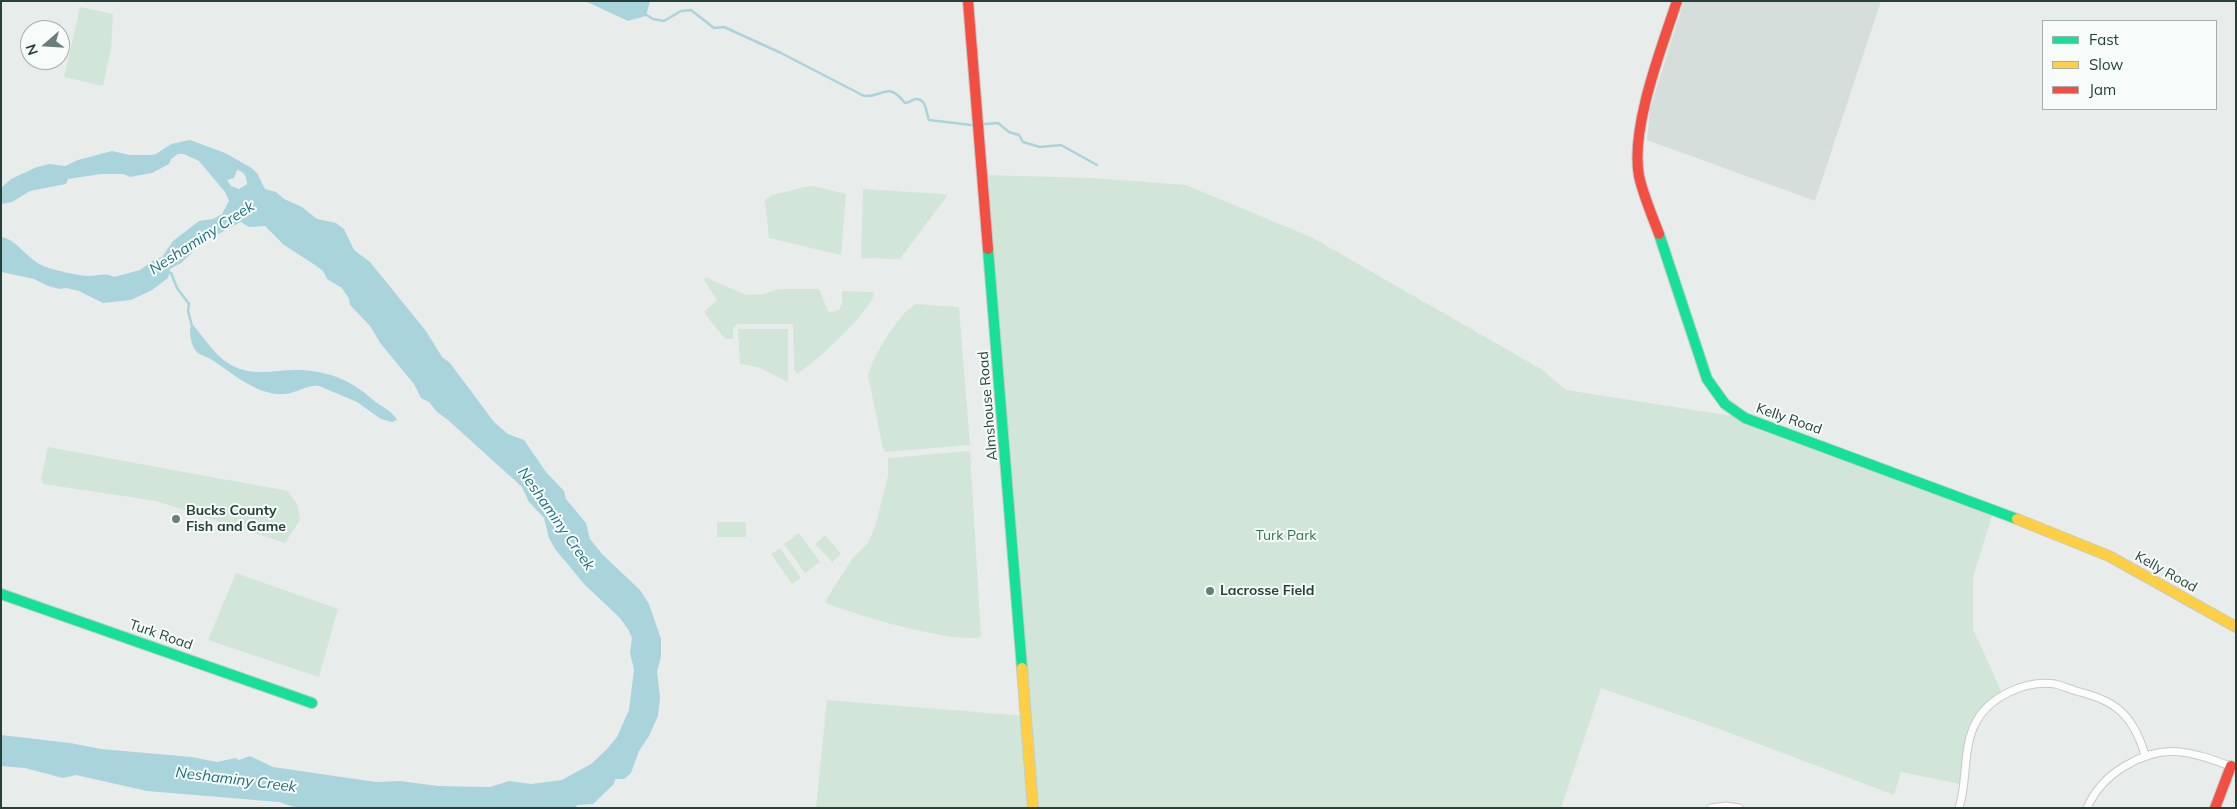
<!DOCTYPE html>
<html>
<head>
<meta charset="utf-8">
<style>
	body { margin:0 }
	#map { position:relative; width:2237px; height:809px; overflow:hidden; background:#e8edeb; font-family:Mulish,sans-serif }
	canvas { display:block }
	.frame { position:absolute; inset:0; border:2px solid #24423a; pointer-events:none }
	.legend { position:absolute; left:2042px; top:20px; width:175px; height:90px; box-sizing:border-box; background:#f7fbf9; border:1px solid #a3b1ad; margin:0; padding:6px 9px; list-style:none; font-size:15px; color:#24423a }
	.legend li { display:flex; align-items:center; gap:10px; height:25px }
	.legend b { width:25px; border:1px solid #a3b1ad }
	.north { position:absolute; left:20px; top:20px; width:50px; height:50px; box-sizing:border-box; background:#f7fbf9; border:1px solid #a3b1ad; border-radius:50%; rotate:251deg; font-size:14px; font-weight:700; line-height:20px; text-align:center; color:#24423a }
	.north::after { content:''; display:block; margin:auto; width:18px; height:22px; background:#697e78; clip-path:polygon(50% 0,100% 100%,50% 72%,0 100%) }
</style>
</head>
<body>
<div id="map">
<canvas width="2237" height="809"></canvas>
<div class="frame"></div>
<ul class="legend">
<li><b style="height:6px;background:#16e098"></b>Fast</li>
<li><b style="height:6px;background:#ffcf43"></b>Slow</li>
<li><b style="height:6px;background:#f24e42"></b>Jam</li>
</ul>
<div class="north">N</div>
</div>
<script>
const c = document.querySelector('canvas').getContext('2d');
c.lineJoin = 'round';
function paint(path, color) {
  c.fillStyle = color;
  c.fill(path, 'evenodd');
}
function strokePath(path, color, width, dash) {
  c.strokeStyle = color;
  c.lineWidth = width;
  c.lineCap = dash ? 'butt' : 'round';
  c.setLineDash(dash || []);
  c.stroke(path);
}
function label(font, color, halo, rows, align = 'center') {
  c.font = font + ' Mulish,sans-serif';
  c.lineWidth = 4;
  c.setLineDash([]);
  c.textBaseline = 'middle';
  c.strokeStyle = halo;
  c.fillStyle = color;
  for (const [text, x, y, turn = 0] of rows) {
    c.save();
    c.translate(x, y);
    c.rotate((+turn || 0) * Math.PI / 180);
    c.textAlign = isNaN(turn) ? turn : align;
    if (halo) c.strokeText(text, 0, 0);
    c.fillText(text, 0, 0);
    c.restore();
  }
}
const built = new Path2D(`
	M1684,1H1881L1815,201L1647,140L1650,109Z`);
const green = new Path2D(`
	M80,7L113,14L111,50L103,86L64,77Z
	M983,175L1093,178L1186,185L1311,237L1541,369L1566,390L1745,418L1994,510L1973,577V629L2003,695L1990,706L1970,738L1965,785L1901,772L1894,795L1714,727L1601,688L1561,808H816L827,700L1026,716Z
	M805,187L813,186L846,194L841,255L769,238L765,200L772,195Z
	M863,189L943,194L947,196L900,259L861,258Z
	M705,277L746,295L764,294L778,289H819L828,311L832,312L839,310L842,304V291L872,292L874,294C871,311 813,365 797,374L794,369L793,324H738L733,328V339H725L705,314V311L717,300L704,280Z
	M916,304L959,307L970,445L885,452L883,448L868,376C871,359 900,311 916,304Z
	M738,329H788V382L758,367L740,364Z
	M48,447L288,491L298,506L300,520L285,543L156,501L43,484L41,478Z
	M970,451L981,637C952,644 856,615 826,603L827,598L852,559L868,543L875,527L888,476V458Z
	M717,522H746V537H717Z
	M799,533L820,562L805,573L784,544Z
	M825,535L841,554L832,562L815,544Z
	M780,548L801,578L792,584L771,554Z
	M236,573L338,609L319,677L208,640Z`);
const water = new Path2D(`
	M585,1H650L646,16L628,21Z
	M190,140L225,153L250,167L257,173L265,189L276,192L284,199L302,207L317,219L336,223L344,229L354,250L370,262L426,331L442,357L450,363L494,422L508,434L524,440L546,472L564,491L566,499L586,523L590,539L602,554L640,590L649,604L661,639V657L657,672L660,697L658,716L649,736L639,751L631,773L624,779H615L614,784L593,804L577,805L576,808H297L279,802L147,791L76,775L63,778L25,768L1,766V735L70,743L101,749L192,757L217,762L235,758L239,760L250,756L273,767L376,782L400,781L438,786L490,787L509,781L531,784L562,780L591,764L607,749L617,737L629,710L634,670L630,652L632,638L628,629L619,617L585,585L555,549L549,538L544,518L529,502L522,487L448,420L437,412L429,402L421,398L414,384L381,344L370,326L350,305L349,299L342,288L327,279L323,271L315,265L284,245L265,226L249,227L241,222L205,241L181,263L170,269L168,278L152,290L131,300L103,303L79,291L66,288L60,289L48,286L34,279L1,272V237C16,238 28,261 46,267C58,271 75,275 88,276C99,276 104,272 114,277L140,270L155,259L162,257L173,241L199,221L213,219L222,214L229,201L225,192L199,161L184,154H178L171,159L169,164L152,173L130,177L123,174H101L68,179L66,184L30,191L12,202L1,204V188L11,179L37,167L49,164L65,166L78,160L112,151L130,155H151L156,154L171,144ZM237,170C244,171 247,177 247,184L239,189L231,186L227,180L234,178Z
	M193,325C206,340 217,359 235,367C255,376 276,370 296,370C325,370 350,379 372,399C381,407 391,409 397,420L392,422L381,419L357,402L319,386C308,384 297,393 285,394C257,396 234,374 212,360C208,357 202,356 198,353C191,347 190,336 190,328Z`);
const stream = new Path2D(`
	M645,14L653,19L664,21L681,11L691,10L714,28L724,27L781,53L864,96C883,98 887,80 905,103C909,103 913,99 916,99C927,99 926,114 929,120L971,125
	M985,124L998,123L1009,132L1019,135L1023,142L1040,147L1061,145L1097,165
	M167,271L171,273L177,288L189,304L188,311L192,326`);
const street = new Path2D(`
	M1711,808L1726,806L1739,808
	M1959,808C1968,780 1962,748 1976,722C1990,696 2026,680 2055,684C2063,686 2072,690 2080,692C2094,696 2107,700 2118,709C2133,721 2140,738 2145,755
	M2087,808C2095,790 2108,776 2125,766C2166,741 2194,753 2236,768`);
const fast = new Path2D(`
	M1659,234L1707,379L1725,404L1745,418L2017,519
	M988,249L1022,668
	M1,594L312,703`);
const slow = new Path2D(`
	M2017,519L2109,556L2236,627
	M1022,668L1033,808`);
const jam = new Path2D(`
	M968,1L988,249
	M1659,234C1652,215 1643,195 1639,176C1630,128 1662,47 1677,1
	M2215,808L2231,766`);
const markers = [
	[176,519,5,"#697e78"],
	[1210,591,5,"#697e78"]
];
const streetNames = [
	["Almshouse Road",988,406,-95],
	["Kelly Road",1789,419,19],
	["Kelly Road",2166,572,29],
	["Turk Road",161,635,19]
];
const poiNames = [
	["Bucks County",186,511],
	["Fish and Game",186,527],
	["Lacrosse Field",1220,591]
];
const parkNames = [
	["Turk Park",1286,536]
];
const waterNames = [
	["Neshaminy Creek",202,238,-33],
	["Neshaminy Creek",556,519,55],
	["Neshaminy Creek",236,780,7]
];
paint(built, '#d6dedb');
paint(green, '#d1e6d8');
paint(water, '#a9d4db');
strokePath(stream, '#a9d4db', 2.5);
strokePath(street, '#c5cac8', 9);
strokePath(fast, '#c3cbc8', 12);
strokePath(slow, '#c3cbc8', 12);
strokePath(jam, '#c3cbc8', 12);
strokePath(street, '#fcfcfc', 7);
strokePath(fast, '#16e098', 10);
strokePath(slow, '#ffcf43', 10);
strokePath(jam, '#f24e42', 10);
for (const [x, y, r, color] of markers) {
  const dot = new Path2D();
  dot.arc(x, y, r, 0, 2 * Math.PI);
  c.fillStyle = color;
  c.fill(dot);
  strokePath(dot, '#f7fbf9', 2);
}
label('14px', '#24423a', '#f7fbf9', streetNames);
label('bold 14px', '#24423a', '#f7fbf9', poiNames, 'left');
label('14px', '#2d7a4b', '#f7fbf9', parkNames);
label('italic 15px', '#1c6f80', '#f7fbf9', waterNames);
</script>
</body>
</html>
